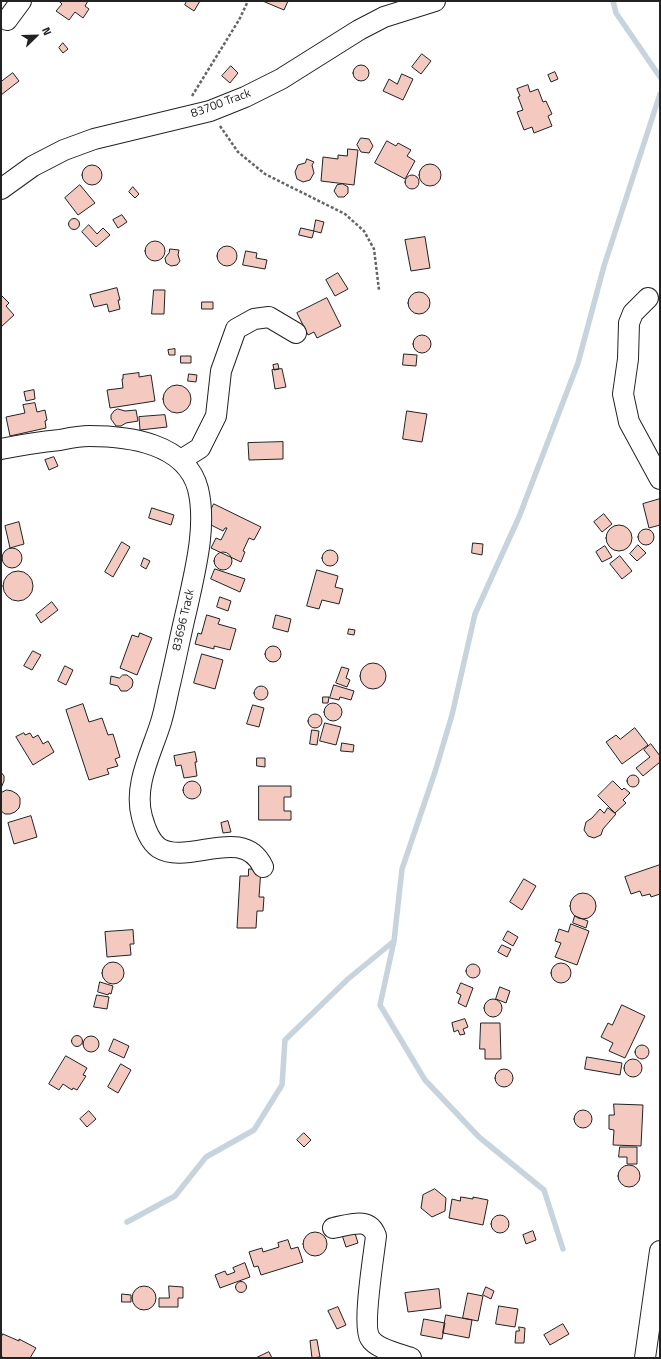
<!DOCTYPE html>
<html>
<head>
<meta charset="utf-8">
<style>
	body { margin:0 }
	#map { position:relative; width:661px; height:1359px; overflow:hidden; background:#fff; font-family:"Titillium Web",sans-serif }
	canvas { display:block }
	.frame { position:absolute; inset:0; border:2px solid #222; pointer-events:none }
	.north { position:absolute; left:16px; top:16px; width:40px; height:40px; -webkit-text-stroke:3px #fff; paint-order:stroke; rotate:67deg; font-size:11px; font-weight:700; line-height:16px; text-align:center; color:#222 }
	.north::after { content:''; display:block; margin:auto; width:14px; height:18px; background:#222; clip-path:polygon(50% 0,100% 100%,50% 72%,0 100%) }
</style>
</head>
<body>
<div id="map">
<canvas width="661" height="1359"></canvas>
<div class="frame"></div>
<div class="north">N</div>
</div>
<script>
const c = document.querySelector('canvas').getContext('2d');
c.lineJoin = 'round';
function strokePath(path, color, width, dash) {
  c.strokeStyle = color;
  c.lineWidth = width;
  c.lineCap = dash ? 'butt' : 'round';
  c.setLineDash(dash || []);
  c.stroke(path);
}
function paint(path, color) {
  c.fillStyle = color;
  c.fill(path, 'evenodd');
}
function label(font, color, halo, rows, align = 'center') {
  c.font = font + ' "Titillium Web",sans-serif';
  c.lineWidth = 3;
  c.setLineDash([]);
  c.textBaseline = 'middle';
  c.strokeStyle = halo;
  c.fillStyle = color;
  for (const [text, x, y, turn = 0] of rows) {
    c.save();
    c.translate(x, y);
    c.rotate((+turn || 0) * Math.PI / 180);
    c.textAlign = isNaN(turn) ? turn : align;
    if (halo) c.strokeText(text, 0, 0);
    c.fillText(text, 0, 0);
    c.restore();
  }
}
const stream = new Path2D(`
	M613,1L616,13L660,77
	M127,1222L175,1196L206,1157L254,1130L282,1085L285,1040L348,979L394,941
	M563,1249L544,1190L479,1137L425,1080L380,1005L394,941L402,869L435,772L452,715L475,614L519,517L578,363L604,266L660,94`);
const building = new Path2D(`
	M61,1H88L85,6L89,9L83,18L75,12L69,20L56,11L62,4L60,2Z
	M187,1H200L194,11L185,5Z
	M266,1H288L284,10L265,2Z
	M63,43L68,49L63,53L59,48Z
	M422,54L431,61L421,74L412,67Z
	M353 73a8 8 0 1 1 16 0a8 8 0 1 1-16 0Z
	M231,66L238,73L230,83L222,76Z
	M555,72L558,79L551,82L548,75Z
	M13,73L19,81L1,95V82Z
	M402,74L413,79L403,100L383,91L389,79L397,84Z
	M528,85L530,92L538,89L543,102L546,101L552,114L548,116L552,126L534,133L532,127L524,130L517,112L523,110L518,97L520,96L517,89Z
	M361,138L369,139L373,146L369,153L361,152L357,145Z
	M387,141L396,146L398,143L411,150L407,156L415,161L405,179L375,163Z
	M348,149L358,150L354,185L321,181L323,157L338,159V155L347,156Z
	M307,159L314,162L312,165L314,173L310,180L303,182L297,179L295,172L298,165L305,163Z
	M419 175a11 11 0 1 1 22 0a11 11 0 1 1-22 0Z
	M82 175a10 10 0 1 1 20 0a10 10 0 1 1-20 0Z
	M405 182a7 7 0 1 1 14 0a7 7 0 1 1-14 0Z
	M343,184L348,187V193L344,197H338L334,191L337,185Z
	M80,185L95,203L78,215L65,198Z
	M133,187L139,194L135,198L129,192Z
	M122,215L127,222L118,228L113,220Z
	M68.5 224a5.5 5.5 0 1 1 11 0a5.5 5.5 0 1 1-11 0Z
	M316,220L324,222L321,233L314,231Z
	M89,225L97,234L103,228L110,235L96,247L82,232Z
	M301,228L314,231L312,238L299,235Z
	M425,237L430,268L411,271L405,240Z
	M145 251a10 10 0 1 1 20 0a10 10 0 1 1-20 0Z
	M217 256a10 10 0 1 1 20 0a10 10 0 1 1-20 0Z
	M170,249L179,250L178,255L180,261L177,265L171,266L166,263L165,258L169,253Z
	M246,251L257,253L256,258L267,260L265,269L243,265Z
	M338,273L348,289L335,296L326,280Z
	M117,288L120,300H118L120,309L109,312L107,304L94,307L90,295Z
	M154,290H165L164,314H152Z
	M408 303a11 11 0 1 1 22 0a11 11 0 1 1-22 0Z
	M1,295L9,303L6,306L14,315L1,327Z
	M327,298L341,326L317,338L314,332L308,335L297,313Z
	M202,302H213V309H202Z
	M413 344a9 9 0 1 1 18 0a9 9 0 1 1-18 0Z
	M175,349V355H169L168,350Z
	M404,354L417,355L416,366L403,365Z
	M181,356H191V363H181Z
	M278,364L279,369L274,370L273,365Z
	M282,369L286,387L275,389L272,370Z
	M139,373V377L151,375L155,401L110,408L107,390L123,388L122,379H123V375Z
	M189,374L197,375L196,382L188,381Z
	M163 399a14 14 0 1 1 28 0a14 14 0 1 1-28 0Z
	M34,390L35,399L26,401L24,392Z
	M35,403L37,412L45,410L47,420L45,421L46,428L10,436L6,417L25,413L23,405Z
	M118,409L125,411L136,410L138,421L126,423L121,426H116L111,419V415L114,411Z
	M407,411L427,414L422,442L403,439Z
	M165,415L167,427L140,430L139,417Z
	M283,442V459L249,460L248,443Z
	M54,457L58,466L49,470L45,460Z
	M660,499V525L649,528L643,504Z
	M214,504L261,527L254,540L249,538L243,551L245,552L241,562L211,548L216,538L221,540L227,528H225L223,531L205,522Z
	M152,508L174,515L171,525L149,518Z
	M604,514L612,524L602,532L594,522Z
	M19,522L24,544L10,548L5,526Z
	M606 538a13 13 0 1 1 26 0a13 13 0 1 1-26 0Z
	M638 537a8 8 0 1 1 16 0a8 8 0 1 1-16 0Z
	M122,542L130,547L113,577L105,572Z
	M473,543L483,544L482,555L472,553Z
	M638,545L646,553L637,561L630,554Z
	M605,546L612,557L602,562L596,552Z
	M2 558a10 10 0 1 1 20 0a10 10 0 1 1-20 0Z
	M322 558a8 8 0 1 1 16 0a8 8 0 1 1-16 0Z
	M214 561a9 9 0 1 1 18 0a9 9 0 1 1-18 0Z
	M620,556L632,571L622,579L610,564Z
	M144,558L150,561L146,569L141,566Z
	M215,569L245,579L240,592L211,579Z
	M317,570L338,576L335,587L343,589L339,604L322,600L319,609L307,606Z
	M3 586a15 15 0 1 1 30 0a15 15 0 1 1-30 0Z
	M220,597L231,601L228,611L217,607Z
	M52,602L58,610L41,623L36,615Z
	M207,615L220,619L218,624L236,629L230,650L214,646V649L195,644L198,633L201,634Z
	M276,615L291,619L288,632L273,628Z
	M349,629L355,630L354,635L348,634Z
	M140,633L152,638L137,675L120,668L132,635L138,637Z
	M265 654a8 8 0 1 1 16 0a8 8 0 1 1-16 0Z
	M33,651L41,655L32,670L24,666Z
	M202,654L223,660L215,689L194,683Z
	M360 676a13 13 0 1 1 26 0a13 13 0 1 1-26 0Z
	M65,666L73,670L66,685L58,681Z
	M342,667L349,669L346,678L350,680L347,687L336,683Z
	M123,675H127L132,679L133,682L132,687L127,691H121L118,686L110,684L111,676L119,678Z
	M334,685L354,691L351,700L340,697L339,700L330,698Z
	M254 693a7 7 0 1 1 14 0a7 7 0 1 1-14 0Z
	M323,697H329L328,703H323Z
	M324 712a9 9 0 1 1 18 0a9 9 0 1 1-18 0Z
	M83,704L89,722L102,718L108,735L113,734L120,757L115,759L118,766L107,769L109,774L89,780L66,710Z
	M253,705L264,708L259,727L247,724Z
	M308 721a7 7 0 1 1 14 0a7 7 0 1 1-14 0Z
	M325,723L341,727L336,745L320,741Z
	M635,728L648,745L622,764L606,742L616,735L620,739Z
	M312,730L319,731L317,745L310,744Z
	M24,733L25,735L30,733L33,738L38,735L43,744L48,741L54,752L33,765L16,737Z
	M342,743L354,745L353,752L341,751Z
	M651,744L660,756V762L643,776L636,768L650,757L644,750Z
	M195,752L197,762H195L197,776L184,778L181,765L176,766L174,756Z
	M257,758H265V767L257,766Z
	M1,772L4,776V781L1,788Z
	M627 781a6 6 0 1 1 12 0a6 6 0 1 1-12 0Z
	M183 790a9 9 0 1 1 18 0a9 9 0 1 1-18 0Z
	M613,781L622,790L624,788L630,793L623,800L626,803L615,813L598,796Z
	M259,786H291V797H284V811H291V820H259Z
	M7,790L12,791L17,794L20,798V804L19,808L15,812L10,814H5L1,811V793Z
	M608,808L616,814L603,829L601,835L594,838L588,836L584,830L586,822L592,818L600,809L604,813Z
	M31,816L37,837L14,844L8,823Z
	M228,821L231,832L223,833L221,823Z
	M660,865V894L651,897L650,894L642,896L640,891L631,894L625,877Z
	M249,869H261L259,897H264L263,911H257L256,928H237L240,876H248Z
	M524,879L536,886L522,910L510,902Z
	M570 906a13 13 0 1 1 26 0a13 13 0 1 1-26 0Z
	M575,916L588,921L586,928L573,923Z
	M571,924L589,931L577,965L555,957L561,943L555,941L559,929L568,932Z
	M133,930L134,944H130L131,955L107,957L105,932Z
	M508,931L518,937L513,946L503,940Z
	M502,945L511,949L507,957L498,952Z
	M102 973a11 11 0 1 1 22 0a11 11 0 1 1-22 0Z
	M551 973a10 10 0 1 1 20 0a10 10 0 1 1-20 0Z
	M466 971a7 7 0 1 1 14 0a7 7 0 1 1-14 0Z
	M100,982L113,986L111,994L109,993L108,995L98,992Z
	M461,983L473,988L466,1007L458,1003L461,995L457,993Z
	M500,987L510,991L506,1003L496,999Z
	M97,995L109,997L107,1009L94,1007Z
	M484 1008a9 9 0 1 1 18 0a9 9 0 1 1-18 0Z
	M622,1005L645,1016L625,1058L609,1051L613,1043L601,1037L608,1023L612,1025Z
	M465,1019L468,1027L463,1029L465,1034L460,1035L458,1030L454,1032L452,1023Z
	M481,1023H500L501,1059H485V1049H480Z
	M71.5 1041a5.5 5.5 0 1 1 11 0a5.5 5.5 0 1 1-11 0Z
	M83 1044a8 8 0 1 1 16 0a8 8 0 1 1-16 0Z
	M114,1039L129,1046L124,1058L109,1051Z
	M635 1052a7 7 0 1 1 14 0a7 7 0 1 1-14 0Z
	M66,1056L87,1068L83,1075L86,1076L77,1090L73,1088L72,1090L63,1084L59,1090L49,1084Z
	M587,1057L622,1063L620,1075L585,1069Z
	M624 1068a9 9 0 1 1 18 0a9 9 0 1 1-18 0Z
	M121,1064L131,1070L118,1093L108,1087Z
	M495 1078a9 9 0 1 1 18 0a9 9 0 1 1-18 0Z
	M614,1104L643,1105L641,1146L613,1145L614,1130L609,1129V1115H614Z
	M574 1119a9 9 0 1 1 18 0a9 9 0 1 1-18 0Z
	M89,1111L96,1119L87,1127L80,1119Z
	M304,1133L311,1140L304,1147L297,1140Z
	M620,1147H637V1164H627V1157H619Z
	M618 1176a11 11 0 1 1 22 0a11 11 0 1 1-22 0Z
	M435,1189L446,1198L445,1211L432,1217L421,1208L423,1195Z
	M461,1197L473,1199V1197L488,1200L483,1225L449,1218L452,1199L460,1201Z
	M491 1224a9 9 0 1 1 18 0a9 9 0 1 1-18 0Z
	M354,1230L358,1243L346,1247L342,1235Z
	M533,1231L536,1240L526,1244L523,1235Z
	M303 1244a12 12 0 1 1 24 0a12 12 0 1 1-24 0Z
	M288,1240L291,1249L298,1247L303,1262L261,1275L258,1266L254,1267L249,1252L262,1248L263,1252L279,1247L278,1243Z
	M245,1263L250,1277L220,1288L215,1275L225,1271L227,1275L235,1272L233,1268Z
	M235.5 1287a5.5 5.5 0 1 1 11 0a5.5 5.5 0 1 1-11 0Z
	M169,1286L183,1287V1298H178V1307H159V1298H169Z
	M132 1298a12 12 0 1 1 24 0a12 12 0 1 1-24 0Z
	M486,1287L494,1291L491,1299L483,1295Z
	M439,1289L441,1308L408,1312L405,1293Z
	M468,1293L483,1296L478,1321L463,1318Z
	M122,1294L131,1295V1302H122Z
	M499,1306L518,1309L515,1327L496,1324Z
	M338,1307L346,1325L337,1329L328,1311Z
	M446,1315L472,1320L469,1338L443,1333Z
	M424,1319L445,1323L442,1339L421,1335Z
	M563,1324L569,1334L550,1345L544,1335Z
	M519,1327L525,1328L524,1343H515L516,1331H519Z
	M3,1334L19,1341V1339L36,1348L30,1358H4L1,1356V1338Z
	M317,1340L320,1357L312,1358L310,1341Z
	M269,1352L272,1358H256Z`);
const path = new Path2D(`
	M192,96L239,20L248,1
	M220,126L238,152L265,174L345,214L364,231L374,249L379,290`);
const minor = new Path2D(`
	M7,20L21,1
	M1,189L33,166L64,150L94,139L210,111L245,97L281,79L359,30L384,17L435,1
	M648,298L633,313L629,323L628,359L623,394L629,422L660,479
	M1,449C21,445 40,442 60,440C70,438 79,436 89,436C128,436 186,443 198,489C207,526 195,571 187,608C181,633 176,658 170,684C167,696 165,709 161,722C152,752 133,785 142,817C145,828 149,841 159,848C188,866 243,824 263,867
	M181,460L200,448L216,416L221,371L236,329L254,319L269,317L296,333
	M333,1228C350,1225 369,1216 376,1236C374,1254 362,1326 370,1338C376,1349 400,1354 411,1358
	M645,1358L660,1251`);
const streetNames = [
	["83700 Track",221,104,-20],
	["83696 Track",184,620,-77]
];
strokePath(stream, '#c7d3dd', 5.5);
paint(building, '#f3c9c0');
strokePath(building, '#222', 1);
strokePath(minor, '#222', 22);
strokePath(path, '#646464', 2.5, [3, 2]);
strokePath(minor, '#fff', 20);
label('12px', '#222', '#fff', streetNames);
</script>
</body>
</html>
